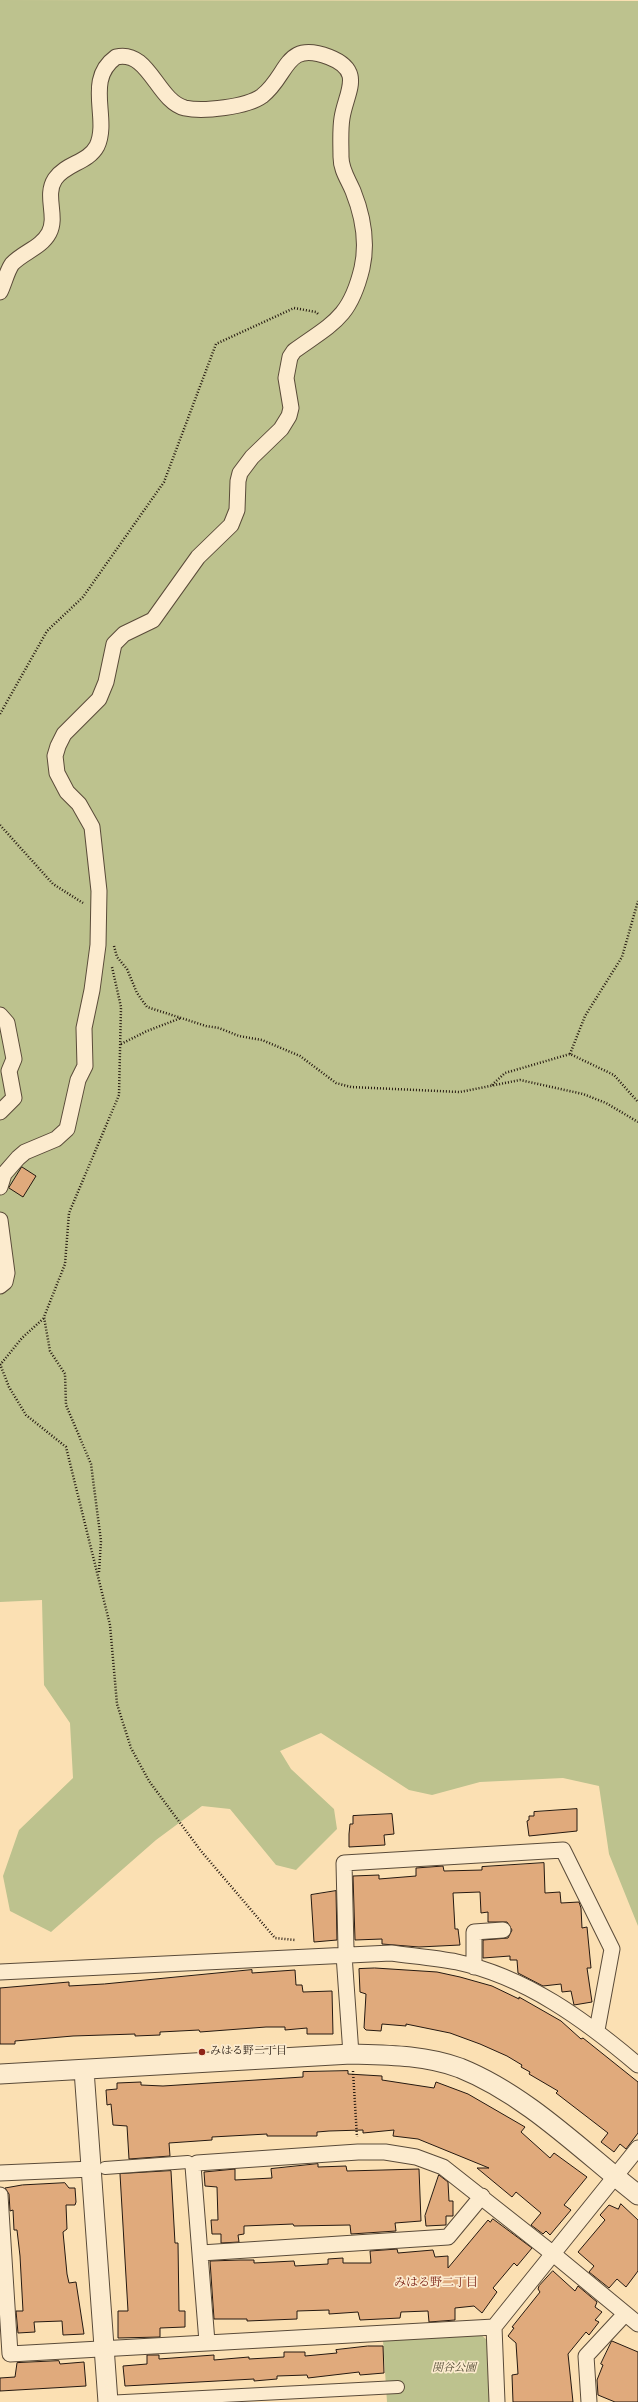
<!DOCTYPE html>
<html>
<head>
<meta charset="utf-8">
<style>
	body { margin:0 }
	canvas { display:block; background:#fbe0b3 }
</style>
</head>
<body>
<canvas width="638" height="2402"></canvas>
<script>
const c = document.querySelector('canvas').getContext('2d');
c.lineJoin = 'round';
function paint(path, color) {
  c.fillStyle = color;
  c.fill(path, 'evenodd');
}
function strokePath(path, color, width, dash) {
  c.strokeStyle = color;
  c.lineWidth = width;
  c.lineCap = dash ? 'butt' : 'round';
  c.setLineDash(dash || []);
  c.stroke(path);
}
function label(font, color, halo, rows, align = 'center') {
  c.font = font + ' "IM FELL English","Noto Serif JP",serif';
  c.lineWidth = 3.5;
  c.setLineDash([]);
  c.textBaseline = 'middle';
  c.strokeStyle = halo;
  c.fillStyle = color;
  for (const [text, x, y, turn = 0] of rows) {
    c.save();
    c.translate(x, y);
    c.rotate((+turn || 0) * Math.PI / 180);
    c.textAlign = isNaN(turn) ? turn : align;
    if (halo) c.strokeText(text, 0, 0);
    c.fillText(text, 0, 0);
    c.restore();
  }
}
const green = new Path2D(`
	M0,0L638,1V1926L609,1854L599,1786L563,1778L480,1782L432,1795L409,1790L321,1733L280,1751L291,1769L334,1809L337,1829L296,1870L276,1865L230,1809L202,1806L156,1840L51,1932L10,1911L3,1876L19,1830L73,1778L70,1723L44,1685L42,1600L0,1602Z
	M480,2334L487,2340L490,2402H387L383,2341Z`);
const building = new Path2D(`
	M22,1167L36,1176L23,1197L9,1188Z
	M577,1809V1831L529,1836L527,1821L529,1820V1816H534V1812Z
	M392,1814L394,1834L384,1835L385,1845L349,1847V1834L350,1824H353V1816Z
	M544,1863L545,1893L560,1892L561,1903L579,1902L581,1908L582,1928L587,1927L591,1968H587L592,2002L574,2005L571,1991L562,1992L561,1984L543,1986L518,1973L517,1960H510V1956L483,1958V1940L508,1938L512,1930L507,1922H488V1912L481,1913L480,1892L453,1893L455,1929H458L460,1945L419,1947L382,1944V1939L355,1940L353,1876L379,1875V1879L416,1876V1868L443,1866L444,1871L482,1870V1867Z
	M336,1891L337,1940L314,1942L311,1895Z
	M375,1968L437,1972L460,1977L492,1986L519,1999V1997L561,2021L581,2039L583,2038L638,2082V2133L626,2149L620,2144L614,2152L601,2142L608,2133L556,2093L558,2091L529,2074L530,2072L521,2067L522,2065L507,2056L480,2044L450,2033L406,2024V2026L382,2024L381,2031L366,2030L364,2028L366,1994L360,1992L359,1969Z
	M252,1970V1973L295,1970L296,1985H302L303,1992L332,1991L333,2034H307V2028L285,2030V2027H266L200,2032L199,2030L160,2032V2035L135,2036V2034L73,2036L15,2041V2044H0V1988L69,1982V1986L104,1984Z
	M348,2071V2074L382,2076V2080L434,2088L436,2082L468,2094L525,2127L521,2132L550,2158L554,2153L587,2177L564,2205L571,2210L550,2235L546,2231L543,2234L531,2225L541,2213L516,2192L512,2197L477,2168H489L418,2139L393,2136L394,2130L363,2133V2130L329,2131L317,2132V2136H267V2134L212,2137V2140L169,2143L170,2156L129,2159L127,2126L113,2125L111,2104L107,2105L106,2090L117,2089V2083L141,2082V2085L163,2086L303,2077V2072Z
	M318,2164V2167L346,2166L347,2171L419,2169L421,2221L395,2223L396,2231L351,2234L350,2225L294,2226L293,2224L244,2226V2234L238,2235L239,2242L221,2243V2234H212L211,2220H218L217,2187L205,2186L204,2172L235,2169V2180L272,2178L271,2169Z
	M171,2171L175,2243H178L179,2311H185V2327L160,2328V2337L118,2338V2311H128L120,2174Z
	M439,2175L448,2182L449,2201H453V2216H446V2225L426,2226L425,2216Z
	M65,2183L69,2188H75L76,2202L75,2205H66L67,2229L63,2232L67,2274L69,2283L76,2282L84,2334L63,2335L62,2321L34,2322L35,2332L18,2333L16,2311H23L20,2256L17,2230H14L13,2210L10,2211L9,2194L5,2188L22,2185Z
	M621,2204L638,2220V2271L626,2287L617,2279L609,2288L589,2272L594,2266L578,2252L605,2220L600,2215L609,2205L618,2209Z
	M493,2219L532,2248L517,2266L514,2263L493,2288L497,2292L482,2313L474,2306L455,2308V2320L429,2322L428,2311L401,2312L400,2318L360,2320L358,2312L329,2314V2310L297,2311V2319L247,2321V2319H214L210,2261L240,2260H254V2263L294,2261L295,2266L328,2264V2259L343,2258V2263H371L370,2251L397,2249L398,2253L433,2250L435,2257L448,2256V2268L488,2220L490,2222Z
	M553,2271L575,2291L578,2286L597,2302L595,2307L602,2312L595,2320L599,2322L589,2335L586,2332L568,2354L573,2402H513L512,2375L518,2374L516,2343L508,2336L514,2328L512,2327L540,2292L538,2289L539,2286Z
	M612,2341L638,2352V2402H615L598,2395L597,2380L603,2365L601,2364Z
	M368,2346H383L384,2373L360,2375L359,2372L308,2378L307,2375L277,2376V2379L254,2381V2379L125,2386L123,2366L147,2364V2355H159V2359L214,2355V2360L249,2357V2359L284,2357V2352H305V2356L337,2353L336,2350Z
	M59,2361L60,2364L84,2362L86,2386L0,2391V2378L15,2377L17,2363Z`);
const path = new Path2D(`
	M0,714L47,631L83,597L164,482L216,344L294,308L316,312L319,315
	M0,825L53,884L83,903
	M114,946L117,957L127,969L137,993L147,1007L206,1026L219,1028L239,1036L262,1040L300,1056L336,1083L351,1087L460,1092L520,1080L583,1094L606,1103L638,1122
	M121,1044L147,1031L181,1018
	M570,1054L585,1016L622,957L638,901
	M492,1085L505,1073L570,1054L614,1075L638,1102
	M0,1364L9,1387L26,1415L66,1447L110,1625L117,1704L131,1748L149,1781L201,1851L275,1938L295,1940
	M0,1365L22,1338L44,1318
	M99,1572L101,1541L91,1464L66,1405L65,1374L50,1351L44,1317L65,1264L69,1213L119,1095L121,1007L112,967
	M353,2071L357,2137`);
const pedestrian = new Path2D(`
	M105,2168L188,2162L193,2166
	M105,2402L398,2387`);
const minor = new Path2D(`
	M0,292C4,284 7,271 12,264C23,252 41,248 49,233C58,216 44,196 55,179C66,163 88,163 97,146C110,118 84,80 116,57C149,49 157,101 185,108C203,112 247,107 262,96C289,75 284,40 329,57C365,71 346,92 342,118C340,130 341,145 341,157C341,170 348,179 353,191C363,216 368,241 362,268C350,318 333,323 294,351L290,357L286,378L291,408L289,416L281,429L252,457L240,473L238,481L237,510L231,525L198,557L153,620L124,634L114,644L106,682L99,699L64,734L58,746L55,756L57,773L67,792L79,804L92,827L99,891L98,945L92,990L84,1028L85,1066L78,1080L67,1129L56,1139L25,1152L18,1158L4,1174L0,1187
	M0,1015L7,1023L14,1059L9,1071L14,1098L0,1112
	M0,1220L7,1273L5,1282L0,1286
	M474,1967V1932L503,1930
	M0,1972L391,1953C413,1956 436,1958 457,1962C526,1977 585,2020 638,2065
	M351,2054L344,1955L346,1949L344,1863L563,1850L612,1949L597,2030
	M0,2173L92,2169
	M0,2195L10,2354L494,2327
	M201,2253L448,2237L482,2196
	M207,2342L193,2166L197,2163L358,2152H385L416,2157L443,2167L552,2253L638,2324
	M497,2402L494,2327L638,2148
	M589,2402L586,2356L625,2314`);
const tertiary = new Path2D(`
	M84,2070L108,2402
	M0,2074L351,2054C388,2055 425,2055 460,2068C527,2095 582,2151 638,2195`);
const markers = [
	[202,2052,4,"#8f2418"]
];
const poiNames = [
	["みはる野二丁目",210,2052]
];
const parkNames = [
	["関谷公園",454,2369]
];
const neighbourhoodNames = [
	["みはる野二丁目",436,2284]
];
paint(green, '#bdc28e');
paint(building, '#e0aa7c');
strokePath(building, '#251910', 1);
strokePath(pedestrian, '#5a4b39', 14);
strokePath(minor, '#5a4b39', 17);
strokePath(tertiary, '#5a4b39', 21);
strokePath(path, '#251910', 2.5, [1, 2]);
strokePath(pedestrian, '#fcebce', 12);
strokePath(minor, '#fcebce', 15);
strokePath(tertiary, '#fcebce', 19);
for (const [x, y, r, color] of markers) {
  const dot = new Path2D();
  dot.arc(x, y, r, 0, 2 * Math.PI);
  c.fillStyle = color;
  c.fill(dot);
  strokePath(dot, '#fcebce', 1.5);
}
label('11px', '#251910', '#fcebce', poiNames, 'left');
label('italic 11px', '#534c36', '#fcebce', parkNames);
label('12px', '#7a1f14', '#fcebce', neighbourhoodNames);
</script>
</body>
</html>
